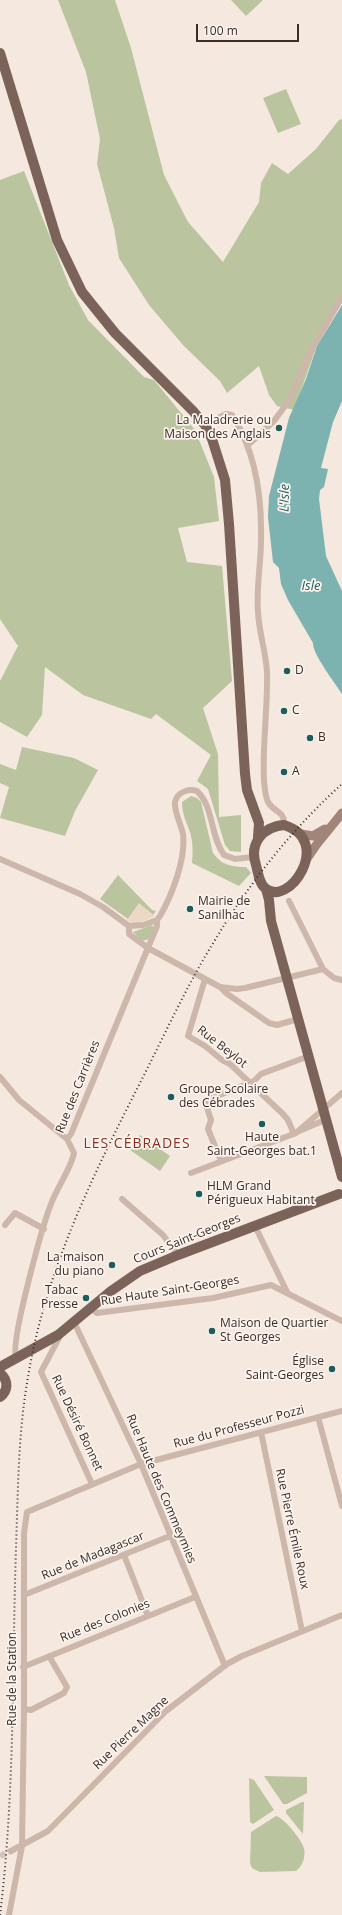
<!DOCTYPE html>
<html>
<head>
<meta charset="utf-8">
<style>
	body { margin:0 }
	#map { position:relative; width:342px; height:1915px; overflow:hidden; background:#f4e8df; font-family:"Open Sans",sans-serif }
	canvas { display:block }
	.scale { position:absolute; left:196px; top:24px; width:103px; height:18px; box-sizing:border-box; border:2px solid #3a2d2a; border-top:0; padding-left:5px; font-size:12px; line-height:14px; white-space:nowrap; color:#3a2d2a; -webkit-text-stroke:3px #fbf3ec; paint-order:stroke }
</style>
</head>
<body>
<div id="map">
<canvas width="342" height="1915"></canvas>
<div class="scale">100 m</div>
</div>
<script>
const c = document.querySelector('canvas').getContext('2d');
c.lineJoin = 'round';
function paint(path, color) {
  c.fillStyle = color;
  c.fill(path, 'evenodd');
}
function strokePath(path, color, width, dash) {
  c.strokeStyle = color;
  c.lineWidth = width;
  c.lineCap = dash ? 'butt' : 'round';
  c.setLineDash(dash || []);
  c.stroke(path);
}
function label(font, color, halo, rows, align = 'center') {
  c.font = font + ' "Open Sans",sans-serif';
  c.lineWidth = 3.5;
  c.setLineDash([]);
  c.textBaseline = 'middle';
  c.strokeStyle = halo;
  c.fillStyle = color;
  for (const [text, x, y, turn = 0] of rows) {
    c.save();
    c.translate(x, y);
    c.rotate((+turn || 0) * Math.PI / 180);
    c.textAlign = isNaN(turn) ? turn : align;
    if (halo) c.strokeText(text, 0, 0);
    c.fillText(text, 0, 0);
    c.restore();
  }
}
const green = new Path2D(`
	M58,0H115L131,48L164,175L188,222L223,262L259,202L261,183L272,163L288,174L316,149L339,120L342,119V302L316,348L294,410L277,406L269,395L259,366L227,393L220,381L183,345L149,305L119,258L114,228L97,164L100,139L86,72Z
	M231,0H263L246,16Z
	M286,89L301,124L278,133L263,98Z
	M24,171L69,285L88,320L144,377L154,380L195,430L214,477L219,521L178,528L187,562L222,566L232,681L203,708L218,754L219,817L241,815V852L230,851L225,845L208,789L197,781L211,755L156,714L151,719L83,695L45,667L42,715L27,737L0,722V681L18,646L0,619V180Z
	M22,747L74,758L98,770L75,811L65,836L0,818L9,787L0,783V764L16,770Z
	M191,796L197,798L201,802L213,853C221,865 232,867 246,867L251,873L239,886L192,863C193,852 193,842 190,832C186,821 182,814 182,802Z
	M118,875L152,910L156,911L153,915L139,904L128,919L100,899Z
	M152,925L154,928L149,939L142,941L133,932Z
	M140,1135L170,1156L160,1171L130,1150Z
	M264,1776L307,1777V1793L287,1804H283Z
	M249,1778L254,1780L274,1810L253,1824L250,1822Z
	M302,1802H304L303,1834L286,1813V1810Z
	M276,1816C283,1817 301,1839 303,1846C307,1854 303,1866 296,1871L260,1872L252,1868L250,1863L251,1832Z`);
const plaza = new Path2D(`
	M139,903L155,916L139,923H132L127,920Z`);
const water = new Path2D(`
	M342,305V401L333,422L321,468L328,469L324,487L320,490L319,499L326,556L342,591V694C335,683 312,653 313,643L288,600L281,584L279,568L273,562L268,517L269,496L289,418L306,379L317,346Z`);
const minorTunnel = new Path2D(`
	M0,1856L11,1851`);
const minor = new Path2D(`
	M205,425L226,414L232,415C256,452 262,497 261,540C261,564 256,588 258,612C259,633 266,652 267,672C268,709 262,745 264,781C265,788 265,796 268,802C274,813 285,810 284,825
	M248,445L274,421L288,402L310,352L342,297
	M0,859L80,894L103,907L129,926L143,925L157,920L160,916C172,895 186,859 183,834C181,824 174,812 175,802C177,792 189,788 197,791C214,807 210,836 224,855L235,859L253,857
	M289,901L323,969
	M129,926V934L148,948L220,987L237,989L245,988L323,969L334,978L342,980
	M205,979L188,1036L205,1046L222,1060L230,1064L283,1114L288,1120L294,1134
	M220,987L226,993L269,1023L277,1025L298,1019
	M0,1077L19,1100L67,1139
	M327,1119L297,1132L342,1093
	M221,1161L208,1129L211,1120L205,1101L254,1081L261,1074L309,1056
	M191,1173L296,1133
	M122,1199L163,1235L178,1255
	M5,1225L15,1213L44,1229
	M255,1226L287,1292
	M90,1308L97,1313L213,1298L271,1285L342,1321
	M74,1322L141,1464L225,1666
	M61,1334L41,1372L92,1484
	M16,1357C10,1342 43,1224 51,1204C57,1188 68,1173 73,1157L74,1153L67,1139L71,1134L157,926V920
	M318,1417L342,1506
	M261,1432L302,1631
	M124,1555L148,1616
	M24,1595L170,1536
	M23,1667L195,1597
	M24,1709L31,1710L64,1693L67,1687L49,1656
	M11,1851L48,1831L166,1711L227,1664L242,1656L342,1615
	M9,1915L22,1846L24,1709V1533L27,1512L141,1464L342,1411`);
const secondary = new Path2D(`
	M301,834L313,836L325,829
	M306,860L317,844L342,813`);
const primary = new Path2D(`
	M0,53L57,240L82,292L115,333L193,411L205,425L212,439L225,480L229,524L245,774L247,790L259,823L258,837
	M284,825C334,840 289,909 265,888C259,883 258,872 256,865C249,844 262,827 284,825Z
	M266,889L269,900L271,921L342,1177
	M0,1367L58,1335L111,1291L140,1271L178,1255L339,1194
	M0,1373C8,1380 9,1390 0,1397`);
const rail = new Path2D(`
	M0,1915C15,1793 12,1670 16,1548C18,1493 18,1437 27,1383C44,1274 91,1179 141,1081C165,1034 187,985 215,940C250,882 292,829 342,784`);
const markers = [
	[279,428,4,"#1d5d5c"],
	[287,671,4,"#1d5d5c"],
	[284,711,4,"#1d5d5c"],
	[310,738,4,"#1d5d5c"],
	[284,772,4,"#1d5d5c"],
	[190,909,4,"#1d5d5c"],
	[171,1097,4,"#1d5d5c"],
	[262,1124,4,"#1d5d5c"],
	[199,1194,4,"#1d5d5c"],
	[112,1265,4,"#1d5d5c"],
	[86,1298,4,"#1d5d5c"],
	[212,1331,4,"#1d5d5c"],
	[332,1369,4,"#1d5d5c"]
];
const poiNames = [
	["La Maladrerie ou",271,421,"right"],
	["Maison des Anglais",271,435,"right"],
	["D",295,671],
	["C",292,711],
	["B",318,738],
	["A",292,772],
	["Mairie de",198,902],
	["Sanilhac",198,916],
	["Groupe Scolaire",179,1090],
	["des Cébrades",179,1104],
	["Haute",262,1138,"center"],
	["Saint-Georges bat.1",262,1152,"center"],
	["HLM Grand",207,1187],
	["Périgueux Habitant",207,1201],
	["La maison",104,1258,"right"],
	["du piano",104,1272,"right"],
	["Tabac",78,1291,"right"],
	["Presse",78,1305,"right"],
	["Maison de Quartier",220,1324],
	["St Georges",220,1338],
	["Église",324,1362,"right"],
	["Saint-Georges",324,1376,"right"]
];
const streetNames = [
	["Rue Beylot",222,1047,38],
	["Rue des Carrières",78,1087,-68],
	["Cours Saint-Georges",187,1239,-22],
	["Rue Haute Saint-Georges",170,1291,-9],
	["Rue Désiré Bonnet",77,1423,65],
	["Rue du Professeur Pozzi",239,1427,-15],
	["Rue Haute des Commeymies",161,1489,67],
	["Rue Pierre Émile Roux",292,1529,78],
	["Rue de Madagascar",93,1556,-22],
	["Rue des Colonies",105,1621,-22],
	["Rue de la Station",13,1679,-90],
	["Rue Pierre Magne",131,1733,-44]
];
const waterNames = [
	["L'Isle",285,498,-89],
	["Isle",311,586]
];
const quarterNames = [
	["LES CÉBRADES",137,1144]
];
paint(green, '#bac49e');
paint(plaza, '#ecd8c5');
paint(water, '#7cb2b0');
strokePath(minorTunnel, '#cfc3bb', 6, [6, 3]);
strokePath(minor, '#cdb7aa', 6);
strokePath(secondary, '#a1857b', 9);
strokePath(primary, '#7c635a', 10);
strokePath(rail, '#3a2d2a', 2, [1, 3]);
for (const [x, y, r, color] of markers) {
  const dot = new Path2D();
  dot.arc(x, y, r, 0, 2 * Math.PI);
  c.fillStyle = color;
  c.fill(dot);
  strokePath(dot, '#fbf3ec', 1.5);
}
label('12px', '#3a2d2a', '#fbf3ec', poiNames, 'left');
label('12px', '#3a2d2a', '#fbf3ec', streetNames);
label('italic 13px', '#1d5d5c', '#fbf3ec', waterNames);
c.letterSpacing = '1px';
label('14px', '#8c301f', '#fbf3ec', quarterNames);
c.letterSpacing = '0px';
</script>
</body>
</html>
